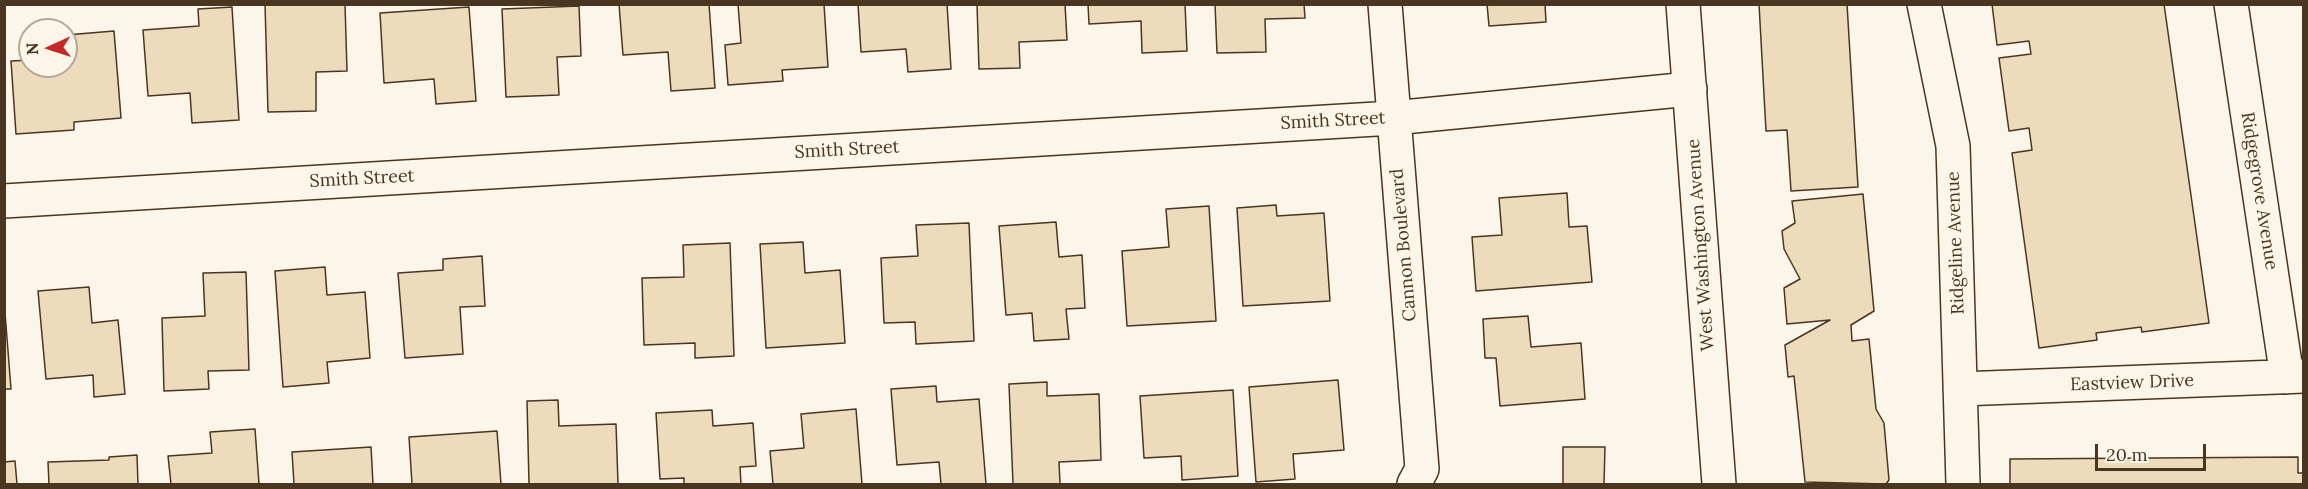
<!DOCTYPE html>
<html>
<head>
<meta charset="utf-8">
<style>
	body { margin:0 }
	#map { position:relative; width:2308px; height:489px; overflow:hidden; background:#fbf6e9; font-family:Lora,serif }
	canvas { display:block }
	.frame { position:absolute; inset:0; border:6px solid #4a3520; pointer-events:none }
	.north { position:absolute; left:18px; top:18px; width:60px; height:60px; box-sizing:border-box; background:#fbf6e9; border:2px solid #b4a999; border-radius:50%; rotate:267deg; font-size:16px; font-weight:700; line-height:24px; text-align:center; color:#4a3520 }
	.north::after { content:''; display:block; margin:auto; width:21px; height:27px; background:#c62828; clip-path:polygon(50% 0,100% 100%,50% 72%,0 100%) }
	.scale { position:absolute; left:2095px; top:444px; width:111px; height:27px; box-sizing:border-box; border:3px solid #4a3520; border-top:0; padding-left:8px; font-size:18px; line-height:21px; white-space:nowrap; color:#4a3520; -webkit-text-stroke:4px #fbf6e9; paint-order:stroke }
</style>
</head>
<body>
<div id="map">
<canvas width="2308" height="489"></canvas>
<div class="frame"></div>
<div class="north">N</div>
<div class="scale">20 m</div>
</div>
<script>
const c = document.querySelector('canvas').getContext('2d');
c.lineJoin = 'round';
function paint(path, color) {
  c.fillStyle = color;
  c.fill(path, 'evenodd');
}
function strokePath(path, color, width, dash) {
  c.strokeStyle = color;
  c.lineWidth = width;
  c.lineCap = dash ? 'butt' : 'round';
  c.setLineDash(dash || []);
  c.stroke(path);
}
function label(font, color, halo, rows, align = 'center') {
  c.font = font + ' Lora,serif';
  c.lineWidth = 4.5;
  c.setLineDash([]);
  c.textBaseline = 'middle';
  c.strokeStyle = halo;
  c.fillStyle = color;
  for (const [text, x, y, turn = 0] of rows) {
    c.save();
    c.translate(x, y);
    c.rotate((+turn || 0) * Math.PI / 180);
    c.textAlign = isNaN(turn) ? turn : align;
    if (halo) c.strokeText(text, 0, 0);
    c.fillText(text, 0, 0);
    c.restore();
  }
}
const building = new Path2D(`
	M265,4H345L347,71L316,72V111L268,112Z
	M619,4H709L715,88L671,91L668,52L623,55Z
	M738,4H824L828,67L782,70L783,81L728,85L725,45L741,43Z
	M858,4H947L951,69L908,72L906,49L861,52Z
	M977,4H1065L1067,40L1019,42L1020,68L979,69Z
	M1088,4H1185L1187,51L1142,53L1141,21L1089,24Z
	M1215,4H1304L1305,18L1265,19L1266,52L1217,53Z
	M1487,4H1545L1546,22L1489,26Z
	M1759,4H1847L1858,187L1791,191L1787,130L1766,131Z
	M1992,4H2164L2209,323L2142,332L2141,327L2096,333L2097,340L2039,348L2012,153L2032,150L2029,128L2009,131L1999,58L2031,54L2029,41L1997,45Z
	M579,6L581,56L557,57L559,95L506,97L502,9Z
	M232,7L239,120L192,123L190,93L148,96L143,30L199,26L198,9Z
	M469,7L476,101L436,104L434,79L384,83L380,13Z
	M114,31L121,118L74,122V130L16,134L11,61L30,60V66H66V35Z
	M1567,193L1569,227L1587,226L1592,282L1476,291L1472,237L1502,235L1499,198Z
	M1863,194L1874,311L1851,325L1852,341L1869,339L1876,409L1884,423L1889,480L1886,484L1805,482L1794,376L1788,377L1785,345L1830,320L1787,324L1784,288L1800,279L1784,249L1782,231L1795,223L1792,201Z
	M1276,205L1277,216L1324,213L1330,301L1243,306L1237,208Z
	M1209,206L1216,321L1127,326L1122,251L1169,247L1166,209Z
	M1056,222L1059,257L1082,255L1085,308L1066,309L1069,339L1034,341L1032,313L1006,315L999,226Z
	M969,223L974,341L916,344L915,322L884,323L881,258L918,256L916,225Z
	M803,242L805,273L840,270L845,343L766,348L760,244Z
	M730,243L734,356L695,358V343L644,345L642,278L684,277L683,245Z
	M482,256L485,306L460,307L463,354L405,358L398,273L443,270V259Z
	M325,267L327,295L365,292L370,358L327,362L329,383L283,387L275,271Z
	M246,272L249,370L208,371L209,389L164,391L162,318L205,316L203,273Z
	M89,287L92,323L118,320L125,394L94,397L93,375L46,379L38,291Z
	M4,300L11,389H4Z
	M1528,316L1531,347L1581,343L1585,399L1500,406L1496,358H1485L1483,319Z
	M1338,380L1344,450L1293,454L1295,479L1256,482L1249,387Z
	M1047,382V396L1099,394L1101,460L1059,462L1060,484H1013L1009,384Z
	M936,386L937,402L979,399L986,484H941L939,462L897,465L891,389Z
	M1233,390L1238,476L1182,480L1181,456L1144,458L1140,396Z
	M558,400L559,426L616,424L618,484H529L527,401Z
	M856,409L862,484H773L770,451L804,448L801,414Z
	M712,410L713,426L753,423L756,466L740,467L741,484H684V478L660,479L656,413Z
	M255,429L259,484H171L168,456L212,453L210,432Z
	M497,431L501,484H412L409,437Z
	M371,447L373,484H294L292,452Z
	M1563,447H1605L1604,484H1563Z
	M137,455L138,484H49L48,462L109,460V457Z
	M2298,457V473H2304V484H2010V459Z
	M15,461L17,484H4V462Z`);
const minor = new Path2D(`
	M1385,4L1422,469L1414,484
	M1924,4L1953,146L1963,484
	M2231,4L2287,377
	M4,201L1393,118L1690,89
	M1960,389L2304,376`);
const secondary = new Path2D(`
	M1683,4L1719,484`);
const streetNames = [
	["Smith Street",1333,121,-3],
	["Smith Street",847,150,-3],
	["Smith Street",362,179,-3],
	["Ridgegrove Avenue",2259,191,81],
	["Ridgeline Avenue",1956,243,-92],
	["Cannon Boulevard",1404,245,-95],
	["West Washington Avenue",1701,245,-94],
	["Eastview Drive",2132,383,-2]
];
paint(building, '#ecdcbc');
strokePath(building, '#4a3520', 1.5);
strokePath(minor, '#4a3520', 36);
strokePath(secondary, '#4a3520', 36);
strokePath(minor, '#fbf6e9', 33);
strokePath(secondary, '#fbf6e9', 33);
label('18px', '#4a3520', '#fbf6e9', streetNames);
</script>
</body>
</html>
